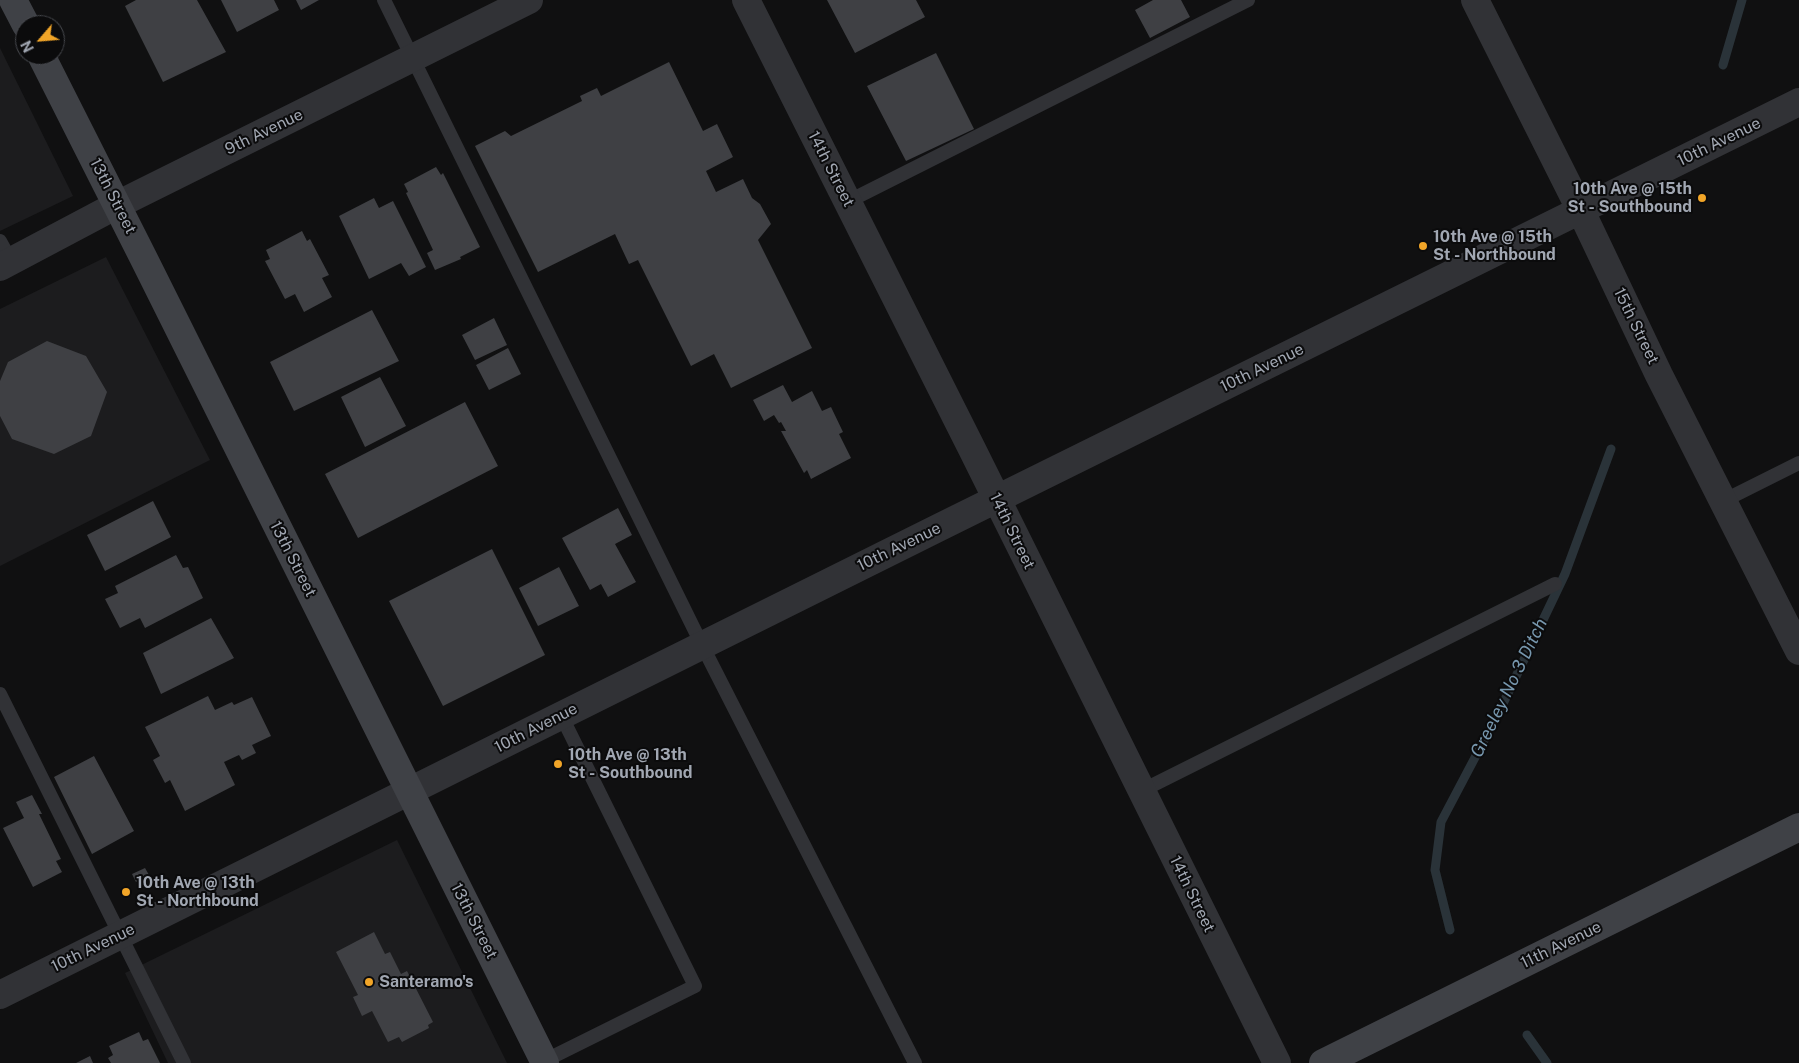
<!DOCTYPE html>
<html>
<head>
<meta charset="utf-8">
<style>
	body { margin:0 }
	#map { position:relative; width:1799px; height:1063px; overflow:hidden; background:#101011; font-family:"Public Sans",sans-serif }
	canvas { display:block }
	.north { position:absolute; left:15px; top:15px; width:50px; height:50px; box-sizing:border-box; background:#0b0b0c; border:1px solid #47494e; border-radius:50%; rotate:243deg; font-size:14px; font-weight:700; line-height:20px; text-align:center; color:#a1a7b2 }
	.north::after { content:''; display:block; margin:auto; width:18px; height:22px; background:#f1a528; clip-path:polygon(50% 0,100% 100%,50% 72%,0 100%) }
</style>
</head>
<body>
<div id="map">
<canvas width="1799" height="1063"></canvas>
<div class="north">N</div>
</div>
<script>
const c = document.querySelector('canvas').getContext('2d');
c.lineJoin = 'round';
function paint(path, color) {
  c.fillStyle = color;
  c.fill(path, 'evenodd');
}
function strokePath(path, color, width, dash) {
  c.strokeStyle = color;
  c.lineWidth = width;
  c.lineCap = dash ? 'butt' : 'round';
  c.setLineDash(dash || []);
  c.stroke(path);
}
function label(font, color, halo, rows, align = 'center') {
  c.font = font + ' "Public Sans",sans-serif';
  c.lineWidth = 4;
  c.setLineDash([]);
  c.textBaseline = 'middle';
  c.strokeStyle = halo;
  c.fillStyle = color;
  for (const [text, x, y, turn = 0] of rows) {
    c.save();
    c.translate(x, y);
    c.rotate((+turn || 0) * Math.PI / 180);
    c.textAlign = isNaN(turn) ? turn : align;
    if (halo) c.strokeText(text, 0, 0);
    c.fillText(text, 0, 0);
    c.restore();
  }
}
const built = new Path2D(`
	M0,48L73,196L0,231Z
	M106,257L210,460L0,566V309Z
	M397,840L507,1063H168L125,973Z`);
const stream = new Path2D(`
	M1723,65L1742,0
	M1450,930L1435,870L1441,822L1499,712L1565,574L1611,449
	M1527,1035L1547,1063`);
const building = new Path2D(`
	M136,0H197L226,52L163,82L125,6Z
	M221,0H274L279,10L237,32Z
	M296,0H319L301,10Z
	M827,0H916L925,17L855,53Z
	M1153,0H1181L1190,17L1150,38L1135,10Z
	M936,53L974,129L906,161L867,86Z
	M669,62L703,131L717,124L733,157L706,171L716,192L743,179L752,198L760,204L771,224L758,240L812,348L731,388L714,354L691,366L638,260L629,264L615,234L538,272L475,146L505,131L511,136L582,101L580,96L597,88L601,96Z
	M436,167L441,175L443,173L480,247L460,257L461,259L435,270L427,253L433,250L406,193L408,192L404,184Z
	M374,198L379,208L393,201L426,267L409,276L401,263L369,279L339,216Z
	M302,231L307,241L310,239L329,275L322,278L332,297L304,312L295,294L285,299L265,261L270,259L266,250Z
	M372,310L399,361L294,411L270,362Z
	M494,318L507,345L475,360L462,335Z
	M47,341L86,356L107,392L91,436L54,454L12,439L0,416V381L8,362Z
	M508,348L521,374L489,390L476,365Z
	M380,377L406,426L365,447L341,397Z
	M783,385L792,402L812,391L822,411L831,407L843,432L839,434L851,458L811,479L807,470L804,473L781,431H786L781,422L779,423L774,415L764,421L753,400Z
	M465,402L498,466L358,538L325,474Z
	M153,501L171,537L105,571L87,535Z
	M618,508L632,535L615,544L636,582L608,597L601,584L590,590L562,538Z
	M492,549L545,655L443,706L389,601Z
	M176,555L183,568L188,567L203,598L145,628L140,618L120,628L105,599L118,593L115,586Z
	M559,567L579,606L538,626L519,588Z
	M211,618L234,658L161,694L143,653Z
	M208,696L215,710L232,702L234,705L252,697L271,736L252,745L256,753L242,760L239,755L224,762L235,785L185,811L170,780L165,783L153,760L160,756L145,727Z
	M94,756L134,831L92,854L54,777Z
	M32,795L42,814H39L61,859L56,861L62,872L33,887L3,828L24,818L16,802Z
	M145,868L149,875L136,882L132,874Z
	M374,932L385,954L390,952L401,974L407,971L433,1022L428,1025L429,1028L402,1042L399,1037L388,1042L372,1011L362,1016L353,997L358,995L336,952Z
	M139,1032L143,1041L148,1039L160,1063H111L108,1058L113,1055L109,1046Z
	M90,1056L93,1063H76Z`);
const lane = new Path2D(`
	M384,0L702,645L915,1063
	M847,202L1248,0
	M0,241L11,261
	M1723,501L1799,463
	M0,694L184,1063
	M1141,791L1555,584
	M544,1061L695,986L561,715`);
const street = new Path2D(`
	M746,0L972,449L1277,1063
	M1475,0L1581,211L1659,375L1799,651
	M0,267L117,205L529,0
	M0,995L942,526L1799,102`);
const secondary = new Path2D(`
	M13,0L26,25
	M41,55L145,261L545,1063
	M1323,1063L1799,827`);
const markers = [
	[1702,198,5,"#f1a528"],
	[1423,246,5,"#f1a528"],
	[558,764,5,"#f1a528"],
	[126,892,5,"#f1a528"],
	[369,982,5,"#f1a528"]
];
const streetNames = [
	["9th Avenue",264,132,-26],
	["10th Avenue",1719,142,-26],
	["14th Street",831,169,63],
	["13th Street",113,196,63],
	["15th Street",1636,326,64],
	["10th Avenue",1262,368,-26],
	["14th Street",1012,531,64],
	["10th Avenue",899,547,-26],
	["13th Street",293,559,63],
	["10th Avenue",536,728,-27],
	["14th Street",1192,894,64],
	["13th Street",474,921,63],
	["11th Avenue",1561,945,-26],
	["10th Avenue",93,948,-26]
];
const poiNames = [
	["10th Ave @ 15th",1692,189,"right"],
	["St - Southbound",1692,207,"right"],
	["10th Ave @ 15th",1433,237],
	["St - Northbound",1433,255],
	["10th Ave @ 13th",568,755],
	["St - Southbound",568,773],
	["10th Ave @ 13th",136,883],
	["St - Northbound",136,901],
	["Santeramo's",379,982]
];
const waterNames = [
	["Greeley No 3 Ditch",1509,688,-64]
];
paint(built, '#1c1c1e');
strokePath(stream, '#2a3339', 9);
paint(building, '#3f4044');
strokePath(lane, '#313236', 14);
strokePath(street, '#313236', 28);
strokePath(secondary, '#3f4146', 28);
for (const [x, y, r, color] of markers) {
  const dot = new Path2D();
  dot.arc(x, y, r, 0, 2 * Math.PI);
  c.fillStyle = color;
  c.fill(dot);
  strokePath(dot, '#0b0b0c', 2);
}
label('16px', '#a1a7b2', '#0b0b0c', streetNames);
label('bold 16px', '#a1a7b2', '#0b0b0c', poiNames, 'left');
label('italic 18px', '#7797ae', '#0b0b0c', waterNames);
</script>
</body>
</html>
